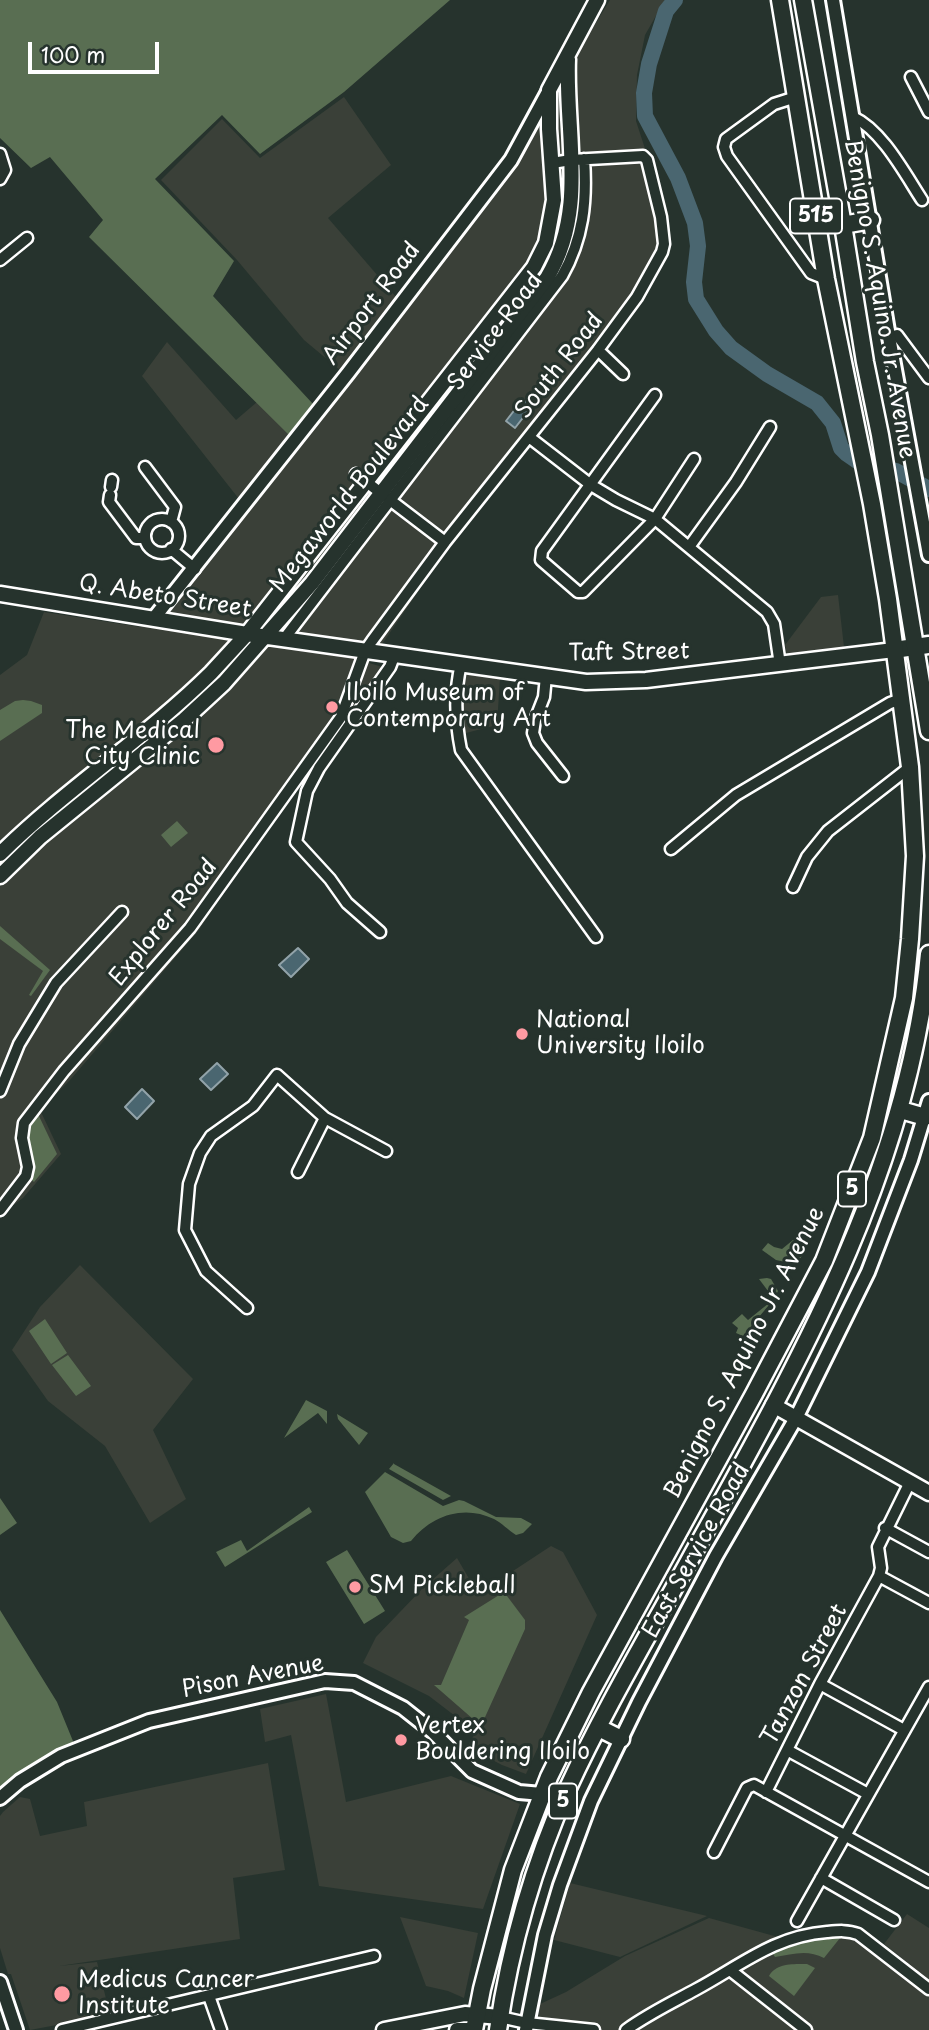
<!DOCTYPE html>
<html>
<head>
<meta charset="utf-8">
<style>
	body { margin:0 }
	#map { position:relative; width:929px; height:2030px; overflow:hidden; background:#26332d; font-family:"Playpen Sans",sans-serif }
	canvas { display:block }
	.scale { position:absolute; left:28px; top:42px; width:131px; height:32px; box-sizing:border-box; border:4px solid #fff; border-top:0; padding-left:9px; font-size:21px; line-height:24px; white-space:nowrap; color:#fff; -webkit-text-stroke:5px #26332d; paint-order:stroke }
</style>
</head>
<body>
<div id="map">
<canvas width="929" height="2030"></canvas>
<div class="scale">100 m</div>
</div>
<script>
const c = document.querySelector('canvas').getContext('2d');
c.lineJoin = 'round';
function paint(path, color) {
  c.fillStyle = color;
  c.fill(path, 'evenodd');
}
function strokePath(path, color, width, dash) {
  c.strokeStyle = color;
  c.lineWidth = width;
  c.lineCap = dash ? 'butt' : 'round';
  c.setLineDash(dash || []);
  c.stroke(path);
}
function label(font, color, halo, rows, align = 'center') {
  c.font = font + ' "Playpen Sans",sans-serif';
  c.lineWidth = 6;
  c.setLineDash([]);
  c.textBaseline = 'middle';
  c.strokeStyle = halo;
  c.fillStyle = color;
  for (const [text, x, y, turn = 0] of rows) {
    c.save();
    c.translate(x, y);
    c.rotate((+turn || 0) * Math.PI / 180);
    c.textAlign = isNaN(turn) ? turn : align;
    if (halo) c.strokeText(text, 0, 0);
    c.fillText(text, 0, 0);
    c.restore();
  }
}
const built = new Path2D(`
	M610,0H665L645,35L637,75L636,121L661,198L670,247L642,300L437,564L369,663L386,668L297,787L198,931L70,1080L40,1110L61,1154L23,1198L0,1215V675L27,655L44,612L141,627L239,499L142,376L167,342L236,420L257,402L289,434L340,370L304,340L237,260L161,180L222,119L260,158L344,97L391,165L328,218L397,298L515,143L575,57Z
	M838,595L844,647L787,655L785,645L821,597Z
	M463,674L500,678L497,725L462,734L459,717Z
	M80,1265L193,1379L153,1430L186,1499L150,1523L105,1446L48,1401L12,1350L40,1307Z
	M551,1546L563,1552L597,1615L526,1774L502,1765L467,1747L476,1732L429,1696L363,1663L376,1637L423,1588L457,1558L478,1594Z
	M326,1694L346,1802L451,1776L520,1804L483,1909L319,1886L291,1735L265,1742L260,1709Z
	M268,1763L285,1870L233,1878L240,1939L59,1966L97,1962L110,2015L30,2030L11,1974H8L0,1948V1816L3,1812L20,1797L30,1799L40,1836L87,1826L84,1802Z
	M570,1883L707,1916L620,1957L554,1940Z
	M907,1914L929,1928V2030H537L540,2004L566,1992L625,1956L709,1918L778,1937L819,1931L861,1930L928,1979L884,1944Z
	M400,1917L478,1933L464,1998L448,1991L426,1986Z`);
const green = new Path2D(`
	M0,0H450L344,92L260,154L222,115L155,179L234,261L213,296L313,404L289,435L89,237L103,220L50,157L31,168L0,138Z
	M23,700L31,701L42,705V713L0,741V710L15,701Z
	M177,821L188,833L171,847L161,835Z
	M0,926L50,970L31,996L29,995L43,971L0,939Z
	M38,1114L57,1154L34,1182L31,1179C37,1153 18,1137 38,1114Z
	M793,1240L804,1249V1254L795,1264L776,1260L762,1250L768,1243L774,1247L782,1249Z
	M767,1278L771,1279L778,1291L774,1299L743,1336L736,1333L738,1328L732,1323L742,1314L748,1320L774,1299L759,1279Z
	M45,1319L67,1353L51,1364L29,1331Z
	M68,1355L91,1386L76,1396L52,1365Z
	M306,1400L327,1411V1424L318,1413L284,1438Z
	M337,1414L368,1433L359,1445L338,1419Z
	M394,1463V1464L451,1496L443,1500L389,1469Z
	M385,1472L443,1506L459,1500L464,1501L496,1517L521,1518L532,1524L523,1533L516,1535C508,1530 502,1523 494,1519C463,1504 431,1516 411,1541L403,1543L391,1537L365,1492Z
	M0,1498L17,1523L0,1535Z
	M309,1507L312,1512L225,1567L216,1552L241,1540L247,1551Z
	M347,1550L385,1611L364,1624L326,1562Z
	M504,1592L525,1620V1629L481,1726L434,1685H441L469,1620L464,1617Z
	M0,1610L57,1702L75,1746L31,1767L0,1788Z
	M823,1937L840,1938L824,1958C808,1949 792,1954 775,1957L770,1949Z
	M807,1964L815,1968L794,1996L769,1976C776,1963 793,1964 807,1964Z`);
const water = new Path2D(`
	M523,399L532,406L515,428L506,421Z
	M298,948L309,959L291,977L279,965Z
	M217,1063L228,1074L211,1090L200,1079Z
	M142,1089L154,1101L137,1119L125,1107Z`);
const river = new Path2D(`
	M675,0L666,11L649,64L644,93L645,116L678,178L695,223L698,246L694,282L696,299L716,331L731,348L767,374L817,403L833,423L841,448L847,454L860,463L896,471L929,489`);
const minor = new Path2D(`
	M911,77L929,112
	M796,97L774,104L726,139L724,147L727,156L811,273L826,279
	M853,117C882,130 905,174 922,200
	M0,154L5,170L0,179
	M0,260L27,238
	M889,337L897,335L929,378
	M598,350L623,374
	M655,395L542,551L541,560L578,592H583L655,519L694,459
	M529,437L591,485L616,500L655,519L767,612L774,624L780,665
	M145,467L175,507L171,522
	M356,474L445,542
	M111,487L112,480
	M110,495L109,502L136,538H145
	M145 536a17 17 0 1 1 34 0a17 17 0 1 1-34 0Z
	M689,547L736,482L770,427
	M171,549L195,569
	M284,639L562,276C583,239 587,202 584,159
	M461,664C454,693 455,720 461,750L596,937
	M546,676L544,697L535,720L533,733L537,743L563,776
	M671,849L736,795L890,703L901,699
	M793,887L807,857L828,831L910,767
	M380,932L347,903L330,879L296,842L307,791L319,768L390,667L395,654
	M0,1091L19,1044L56,983L122,912
	M298,1172L325,1118
	M0,1210L26,1176L28,1167L22,1138L24,1123L64,1071L190,928L341,717L365,651L372,641L445,542L598,350L637,297L662,252L664,244L661,217L647,160L643,156L571,160L552,163
	M247,1308L206,1271L185,1230L189,1184L200,1153L211,1136L253,1106L277,1075L325,1118L386,1151
	M885,1528L929,1552
	M879,1576L929,1603
	M820,1684L904,1730
	M787,1750L868,1794
	M766,1792L820,1684L879,1576L881,1568L878,1547L910,1482
	M714,1852L747,1788L754,1785L929,1882
	M821,1878L894,1920
	M797,1921L929,1687
	M730,1970L806,2030
	M209,1996L221,2030
	M500,2017L527,2023L594,2030
	M62,2030L374,1956
	M626,2030C648,2014 671,2003 695,1990C740,1966 774,1936 827,1932C838,1931 848,1930 858,1934L929,1989`);
const tertiary = new Path2D(`
	M833,0L889,337L929,555
	M154,618L348,373L511,160L549,90
	M0,1798L20,1781L61,1756L149,1721L325,1681L354,1683L403,1708L432,1731L472,1771L519,1792L542,1794
	M0,1982L16,2030
	M526,2030L545,1935L560,1885L591,1801L639,1702L716,1556L796,1418L868,1272L911,1160L929,1101`);
const secondary = new Path2D(`
	M0,594L247,634L586,682L646,680L894,650
	M0,854C66,789 145,738 211,673C223,660 235,647 247,634L534,267L546,243L554,200L549,129V90L597,0
	M0,876L40,837L184,720L224,683L312,583L547,278C588,210 565,134 568,59
	M773,1405L929,1493
	M384,2030L465,2014L500,2017
	M457,2030H474`);
const primary = new Path2D(`
	M894,650L929,645`);
const trunk = new Path2D(`
	M803,0L843,225L865,362L880,435L929,731
	M843,225L871,220
	M901,1110L925,1117
	M599,1728L621,1739
	M474,2030L482,1989L513,1870L549,1777L591,1692L754,1394L824,1261L872,1138L904,998L910,939L915,856L910,767L888,599L872,504L826,279L780,0
	M498,2030C510,1948 534,1864 568,1788C604,1710 648,1636 689,1561C794,1370 908,1175 929,954`);
const markers = [
	[332,707,7,"#ff9aa2"],
	[216,745,9,"#ff9aa2"],
	[522,1034,7,"#ff9aa2"],
	[355,1587,7,"#ff9aa2"],
	[401,1740,7,"#ff9aa2"],
	[62,1994,9,"#ff9aa2"]
];
const shields = [
	[816,216,52],
	[852,1189,28],
	[563,1801,28]
];
const shieldNames = [
	["515",816,216],
	["5",852,1189],
	["5",563,1801]
];
const streetNames = [
	["Benigno S. Aquino Jr. Avenue",879,299,80],
	["Airport Road",372,304,-53],
	["Service Road",496,332,-53],
	["South Road",560,366,-52],
	["Megaworld Boulevard",350,495,-52],
	["Q. Abeto Street",165,597,9],
	["Taft Street",629,653,-1],
	["Explorer Road",164,923,-51],
	["Benigno S. Aquino Jr. Avenue",745,1353,-63],
	["East Service Road",697,1551,-61],
	["Tanzon Street",805,1675,-62],
	["Pison Avenue",253,1677,-11]
];
const poiNames = [
	["Iloilo Museum of",346,694],
	["Contemporary Art",346,720],
	["The Medical",200,732,"right"],
	["City Clinic",200,758,"right"],
	["National",536,1021],
	["University Iloilo",536,1047],
	["SM Pickleball",369,1587],
	["Vertex",415,1727],
	["Bouldering Iloilo",415,1753],
	["Medicus Cancer",78,1981],
	["Institute",78,2007]
];
paint(built, '#3a4038');
paint(green, '#596e52');
paint(water, '#4a6670');
strokePath(water, '#92a3a9', 2);
strokePath(river, '#4a6670', 16);
strokePath(minor, '#fff', 15);
strokePath(tertiary, '#fff', 18);
strokePath(secondary, '#fff', 19);
strokePath(primary, '#fff', 21);
strokePath(trunk, '#fff', 21);
strokePath(minor, '#26332d', 10);
strokePath(tertiary, '#26332d', 12);
strokePath(secondary, '#26332d', 14);
strokePath(primary, '#26332d', 16);
strokePath(trunk, '#26332d', 16);
for (const [x, y, r, color] of markers) {
  const dot = new Path2D();
  dot.arc(x, y, r, 0, 2 * Math.PI);
  c.fillStyle = color;
  c.fill(dot);
  strokePath(dot, '#26332d', 2.5);
}
for (const [x, y, w] of shields) {
  const box = new Path2D();
  box.roundRect(x - w / 2, y - 17.5, w, 35, 5);
  c.fillStyle = '#26332d';
  c.fill(box);
  strokePath(box, '#fff', 2);
}
label('bold 21px', '#fff', null, shieldNames);
label('23px', '#fff', '#26332d', streetNames);
label('23px', '#fff', '#26332d', poiNames, 'left');
</script>
</body>
</html>
